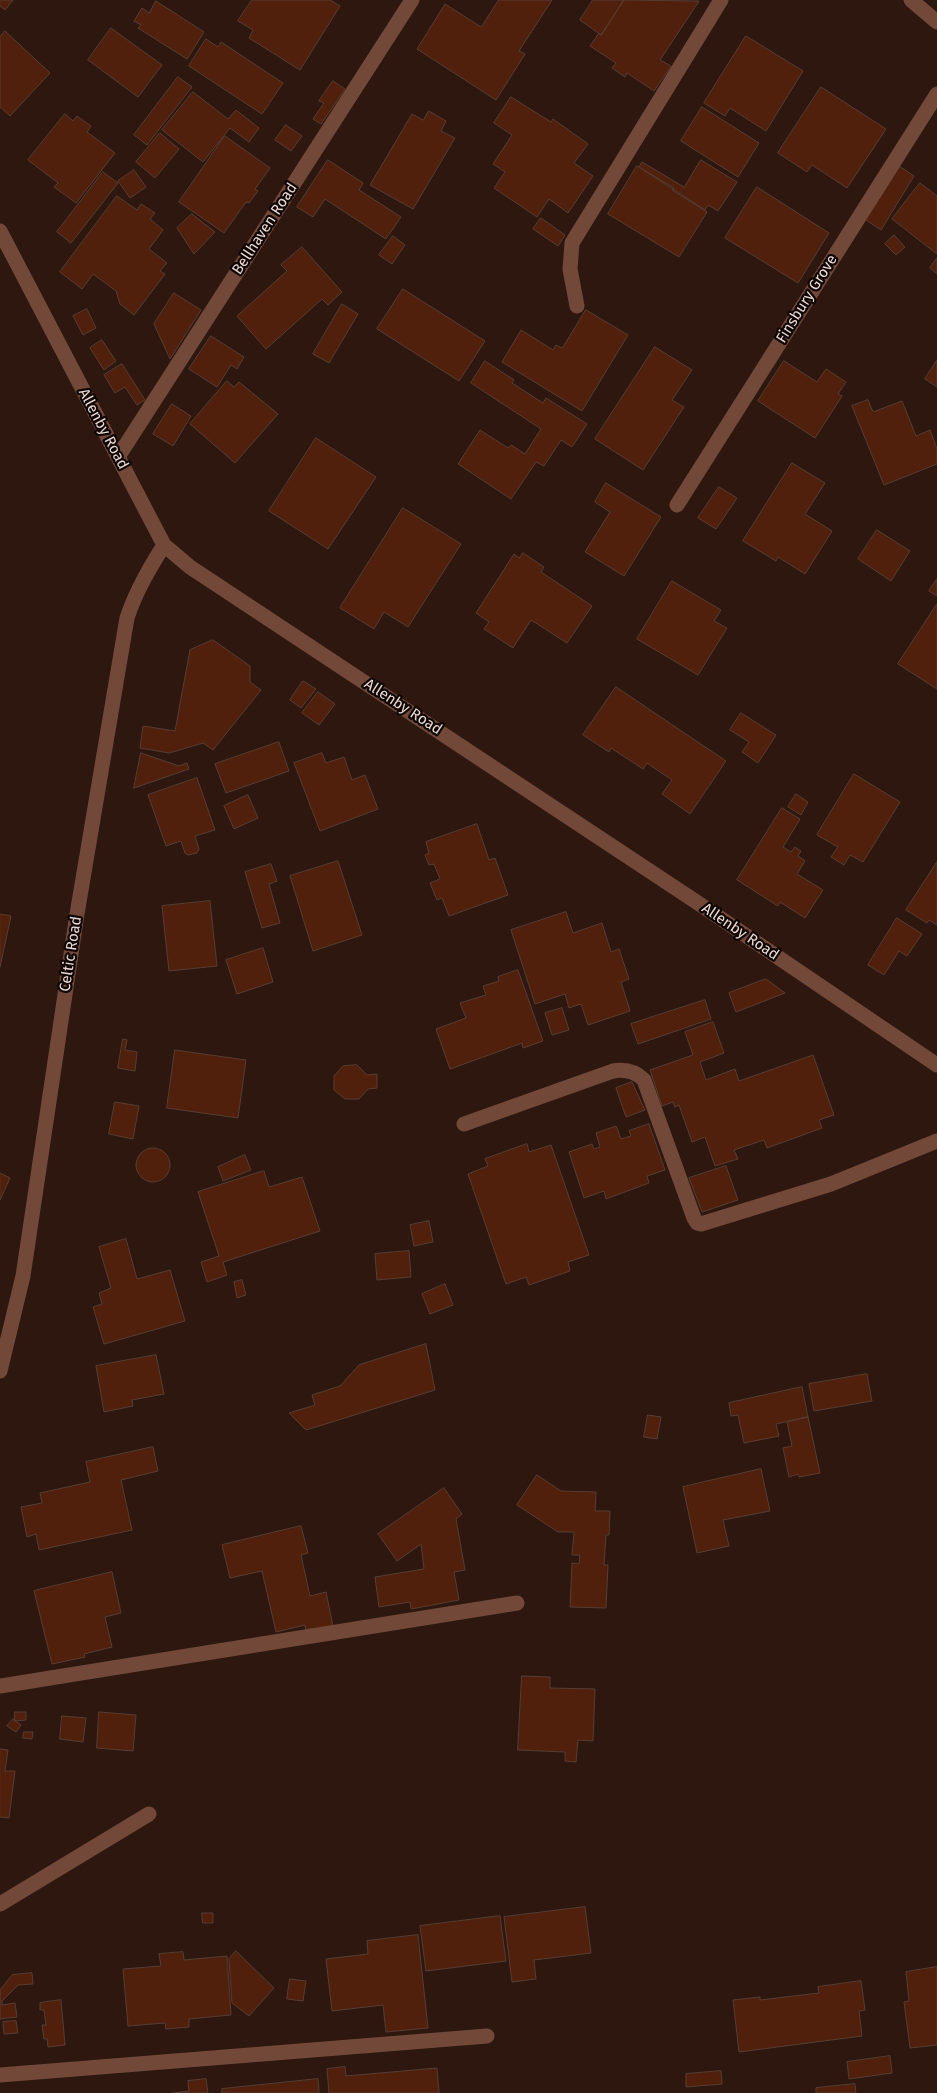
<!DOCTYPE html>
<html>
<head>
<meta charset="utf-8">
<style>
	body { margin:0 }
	canvas { display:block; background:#2e170f }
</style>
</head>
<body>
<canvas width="937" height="2093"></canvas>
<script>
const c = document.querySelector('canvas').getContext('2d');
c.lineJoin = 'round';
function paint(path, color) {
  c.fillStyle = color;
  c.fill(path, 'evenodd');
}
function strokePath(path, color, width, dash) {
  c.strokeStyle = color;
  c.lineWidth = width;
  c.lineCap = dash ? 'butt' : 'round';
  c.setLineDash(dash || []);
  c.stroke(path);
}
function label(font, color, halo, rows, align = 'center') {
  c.font = font + ' "Fira Sans",sans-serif';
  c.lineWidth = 4.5;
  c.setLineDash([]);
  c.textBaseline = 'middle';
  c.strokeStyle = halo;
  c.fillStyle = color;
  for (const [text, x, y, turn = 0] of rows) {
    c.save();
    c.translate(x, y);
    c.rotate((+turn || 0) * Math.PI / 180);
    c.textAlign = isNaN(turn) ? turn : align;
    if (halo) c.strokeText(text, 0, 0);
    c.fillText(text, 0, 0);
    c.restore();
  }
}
const building = new Path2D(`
	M0,0H13L5,10L0,6Z
	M252,0H330L340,6L300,70L249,38L253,30L238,21Z
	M499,0H552L519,51L525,54L496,100L417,49L445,4L481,27Z
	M593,0H624L601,35L580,20Z
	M624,0L699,1L660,60L671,66L654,91L627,73L625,77L612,68L616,63L590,46L599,33L601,35Z
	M156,1L204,32L187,59L138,28L141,25L134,21L142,8L149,13Z
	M111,28L162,65L138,97L88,60Z
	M5,31L50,73L10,116L0,107V37Z
	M746,36L803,71L766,131L730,108L725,116L704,103Z
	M206,39L218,47L221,42L283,83L262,114L189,66Z
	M178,77L192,87L147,145L134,135Z
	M333,81L345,89L321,124L313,119L324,103L319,101Z
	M821,87L886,129L847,188L812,165L807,172L778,153Z
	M193,92L228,119L236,110L259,128L249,142L230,128L203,162L162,130Z
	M511,97L551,122L553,119L588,144L574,163L593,176L568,213L549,199L537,217L494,188L505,172L493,164L512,135L494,123Z
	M702,107L759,143L738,177L681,141Z
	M429,111L446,121L441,131L455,138L413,209L370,185L412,114L423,120Z
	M65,114L73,121L77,116L91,126L87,132L115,153L76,203L54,187L58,183L28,160Z
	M286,125L302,136L291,151L275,140Z
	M160,133L179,149L155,178L136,162Z
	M225,136L270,168L255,189L258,191L249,203L246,202L224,233L179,202Z
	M328,160L363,183L359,190L401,217L386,239L325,199L313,217L297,207Z
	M701,160L737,182L718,211L708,205L705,210L639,167L642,162L684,187Z
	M896,164L914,176L881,230L863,218Z
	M637,166L674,188L672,190L707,212L679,257L608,214Z
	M134,170L146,187L130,198L118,181Z
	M103,172L118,183L71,243L57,232Z
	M920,183L937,196V254L892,219Z
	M757,187L829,233L798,283L725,238Z
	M117,196L137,210L141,204L155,213L150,219L163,230L149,249L167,263L160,271L165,274L134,315L120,304L116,291L93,274L82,289L60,272Z
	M192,214L215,232L194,254L177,228Z
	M541,218L565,235L558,246L533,229Z
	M894,235L905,247L896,255L885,244Z
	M393,236L405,245L392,264L379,255Z
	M302,247L342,292L328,305L322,299L266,349L237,316L287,271L281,265Z
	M937,258V274L930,268Z
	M403,289L485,341L459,381L377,329Z
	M174,293L201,310L170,359L154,324Z
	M342,304L358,314L329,363L313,354Z
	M87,309L96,328L83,335L73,316Z
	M586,310L628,335L582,411L502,362L521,330L553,350L556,345L562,348Z
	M211,336L244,357L237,369L231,365L217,387L189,369Z
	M102,340L116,361L104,370L90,348Z
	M655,347L692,370L672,400L684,407L643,470L595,439Z
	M937,360V387L925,379Z
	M485,361L514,380L512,383L543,403L546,398L587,424L572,447L561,440L544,466L536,462L511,499L458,464L480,430L508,448L511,445L525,454L541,429L471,383Z
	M784,361L817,382L826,369L846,382L838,394L842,396L815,438L758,401Z
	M122,364L145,400L137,405L125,387L115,393L104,375Z
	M227,381L234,387L239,382L278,414L235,463L190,424Z
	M868,400L873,412L902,401L916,436L930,430L937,449V464L884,485L852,406Z
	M172,404L191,416L173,446L153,434Z
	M316,438L376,477L328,549L269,511Z
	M792,463L825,483L805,514L832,531L805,574L778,557L776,561L743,541Z
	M606,483L661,517L624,576L585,552L610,512L595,502Z
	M719,487L737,498L716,529L698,518Z
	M403,508L461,544L408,627L384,612L374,629L340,608Z
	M877,530L910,551L891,581L858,559Z
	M523,553L544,567L541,572L592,606L567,643L531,620L513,648L484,629L489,622L476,613L514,554L519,558Z
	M937,579V596L929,591Z
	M672,581L721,610L714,621L727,628L698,675L637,639Z
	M937,604V689L898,664Z
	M213,640L250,666V682L261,690L213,750L203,743L169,753L140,748L143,726L175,731L190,650Z
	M303,681L316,689L301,708L290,700Z
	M616,687L726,761L690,814L662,794L672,780L647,763L643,769L611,748L609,752L583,735Z
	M318,692L335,704L319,725L302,713Z
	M741,713L776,735L758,763L742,752L749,742L730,730Z
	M279,742L289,771L226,793L215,764Z
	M141,753L179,766L187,763L189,769L134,788Z
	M322,753L326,763L344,757L352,780L365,775L378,809L320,831L294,763Z
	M854,774L900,802L863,862L850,855L844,865L831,857L838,847L817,835Z
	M197,778L215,830L195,836L199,849L197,853L188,855L185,853L181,841L166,846L148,795Z
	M796,794L808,802L801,815L788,807Z
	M248,795L258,818L234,829L224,806Z
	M782,808L800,819L783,847L791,852L795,847L801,851L798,856L805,861L797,874L823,890L805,918L780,902L778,906L737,880Z
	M477,824L489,860L495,858L508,895L449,916L442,898L437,900L430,883L440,879L434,864L429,865L425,855L429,853L426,842Z
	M338,861L362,935L313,951L290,876Z
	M937,862V925L929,920L927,923L906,910Z
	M271,864L277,881L269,884L280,923L262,928L245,872Z
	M210,901L217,966L169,971L162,906Z
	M566,912L573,933L602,923L611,952L619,949L629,979L621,982L630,1011L588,1025L581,1004L569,1008L565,994L535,1004L511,930Z
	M0,914L11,916L0,967Z
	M897,918L922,934L907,956L899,951L884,975L868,965Z
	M263,948L273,982L237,994L226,960Z
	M518,970L543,1041L523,1048L522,1043L450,1069L436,1029L466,1018L460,1003L486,995L483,986L499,981L498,977Z
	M766,979L785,993L736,1012L729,993Z
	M705,1000L711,1019L638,1044L631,1024Z
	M562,1008L569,1030L552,1035L545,1013Z
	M713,1022L724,1053L700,1062L706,1080L735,1069L739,1081L813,1055L834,1115L819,1120L822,1128L767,1148L764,1140L734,1150L738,1159L715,1166L705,1137L692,1142L679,1105L675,1107L673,1102L662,1106L650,1070L693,1055L685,1032Z
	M123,1039L127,1040L125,1050L137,1052L135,1071L118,1068Z
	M175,1050L246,1060L238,1118L167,1108Z
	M357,1065L367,1075L377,1074V1088L368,1089L359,1099H345L334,1090V1076L343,1066Z
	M632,1082L645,1110L626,1117L616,1088Z
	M115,1102L139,1106L133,1139L109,1134Z
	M649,1124L665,1170L647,1176L649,1183L606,1199L604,1191L584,1198L569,1152L592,1144L594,1149L600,1147L596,1133L616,1126L621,1139L631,1136L629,1131Z
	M527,1144L529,1152L551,1145L589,1255L568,1262L570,1271L529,1285L526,1277L506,1284L468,1174L488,1166L485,1159Z
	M136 1165a17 17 0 1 1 34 0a17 17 0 1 1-34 0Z
	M245,1155L251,1170L223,1181L218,1167Z
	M726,1166L738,1200L702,1212L689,1178Z
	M264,1171L269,1187L302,1177L320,1231L223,1262L227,1275L207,1282L201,1262L219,1256L198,1192Z
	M0,1173L10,1178L0,1200Z
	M429,1221L433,1242L414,1246L410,1225Z
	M126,1239L137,1279L170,1270L185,1321L104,1344L93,1307L102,1304L99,1293L111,1288L99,1247Z
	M409,1251L411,1277L377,1280L375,1254Z
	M242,1280L246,1295L237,1298L234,1282Z
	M445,1284L453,1305L430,1314L422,1294Z
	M426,1344L435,1390L306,1430L289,1413L315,1405L312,1395L340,1386L359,1365Z
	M156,1355L164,1394L132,1400L133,1406L104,1412L96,1366Z
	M867,1374L872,1401L814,1411L809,1384Z
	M802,1387L808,1417L776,1424L779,1436L744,1443L738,1415L731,1416L729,1403Z
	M648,1415L661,1417L657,1439L644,1437Z
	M808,1417L820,1473L799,1477L798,1474L789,1477L783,1448L792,1446L787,1422Z
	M153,1447L158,1471L121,1480L132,1530L39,1550L36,1534L27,1537L21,1507L42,1503L40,1493L90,1482L86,1462Z
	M761,1469L770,1511L723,1520L729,1546L697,1553L683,1487Z
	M537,1475L561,1491L596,1492L595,1511H610L609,1535H606L604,1565H608L606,1608L570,1607L572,1563L579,1564L580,1555H572L574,1532H558L517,1505Z
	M444,1488L462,1514L456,1519L465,1570L454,1572L459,1600L411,1609L410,1602L379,1607L375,1577L424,1569L421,1544L397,1561L378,1534Z
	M301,1526L308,1553L301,1555L310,1596L326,1592L333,1626L306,1632L305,1625L276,1632L262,1571L230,1578L222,1545Z
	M112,1572L121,1613L105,1617L112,1647L84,1654L85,1657L52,1664L34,1591Z
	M522,1676L550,1677V1688L595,1689L593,1741L578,1740L576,1762L565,1761V1752L518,1750Z
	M15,1712H26V1720L15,1721Z
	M99,1712L136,1715L133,1751L97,1748Z
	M62,1716L86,1718L83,1742L60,1739Z
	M13,1719L21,1725L16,1732L7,1726Z
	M24,1732H33L32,1739L23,1738Z
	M0,1749L8,1750L5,1771H15L9,1818L0,1817Z
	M585,1907L591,1953L534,1960L536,1979L512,1982L504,1917Z
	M202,1913H213V1923H203Z
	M500,1916L506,1961L426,1971L420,1926Z
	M418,1935L428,2028L386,2032L383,2005L332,2011L326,1959L368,1954L367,1941Z
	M236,1951L274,1988L249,2016L232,2003L229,1959Z
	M183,1952L184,1960L227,1956L231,2015L189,2019V2027L166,2029L165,2023L128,2026L123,1969L161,1966L159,1954Z
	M937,1967V2045L910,2048L904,2002L909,2001L906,1972Z
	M32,1973L33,1984L18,1985L2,2001V2005L15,2003L17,2017L0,2019V1990L12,1975Z
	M290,1979L306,1981L303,2001L287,1999Z
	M861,1981L865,2010L859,2011L862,2036L739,2052L733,2000L760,1997V2000L819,1993L818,1987Z
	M61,2000L65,2045L48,2047L47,2039H44L42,2025H46L44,2010H40V2003Z
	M16,2021L18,2033L4,2034L3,2022Z
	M890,2056L892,2073L849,2079L847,2062Z
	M345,2067L346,2076L437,2068L439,2093H329L327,2069Z
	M721,2071L722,2084L686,2087V2074Z
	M206,2079L208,2093H172L189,2091L188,2081Z
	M318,2079L319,2093H222V2089Z
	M855,2084L856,2093H816V2088Z`);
const minor = new Path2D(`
	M911,0L937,22
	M0,231L164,545L190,567L695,901L937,1065
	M577,306L570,269L572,243L721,0
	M118,457L412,0
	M677,505L937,94
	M464,1124L613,1071C625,1069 635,1071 644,1080L694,1218L697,1223L701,1224L831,1184L937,1141
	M0,1371L23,1276L77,914L127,618C136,591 149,569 164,545
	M0,1686L517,1603
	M0,1904L149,1814
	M0,2075L487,2036`);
const streetNames = [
	["Bellhaven Road",265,229,-57],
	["Finsbury Grove",807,299,-58],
	["Allenby Road",103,429,62],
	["Allenby Road",403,707,33],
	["Allenby Road",740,932,34],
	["Celtic Road",71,954,-81]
];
paint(building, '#50200d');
strokePath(building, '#563d33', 1);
strokePath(minor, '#724939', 15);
label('15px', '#ead9d3', '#0f0603', streetNames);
</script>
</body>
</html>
